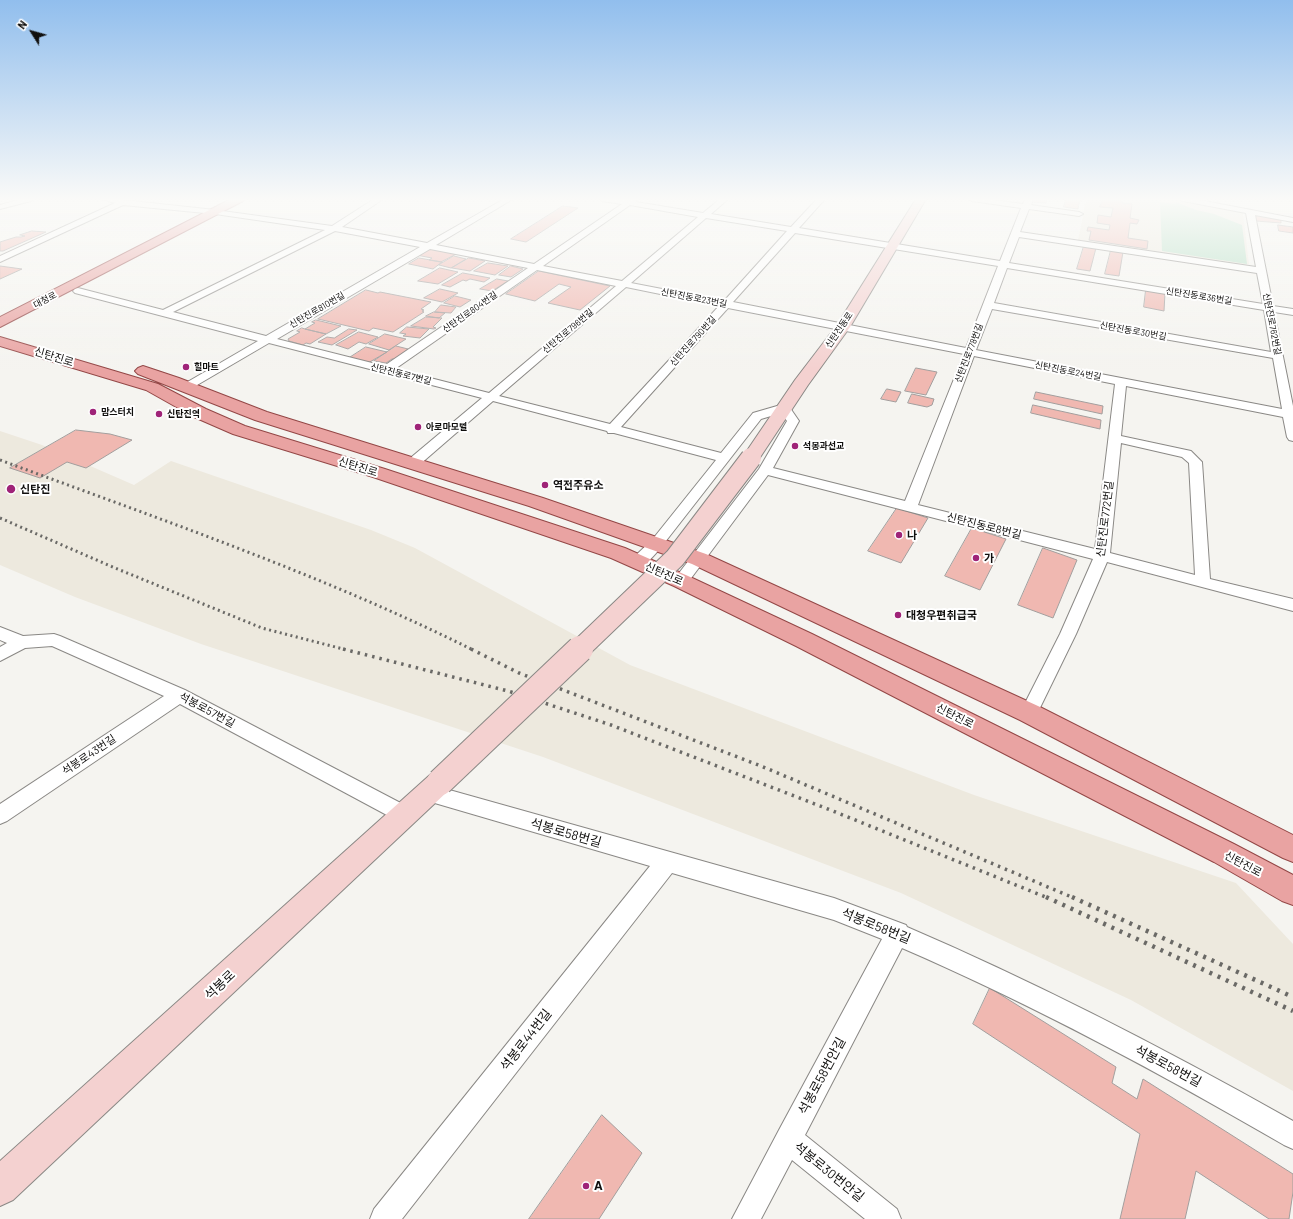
<!DOCTYPE html>
<html>
<head>
<meta charset="utf-8">
<style>
	body { margin:0 }
	#map { position:relative; width:1293px; height:1219px; overflow:hidden; background:#f5f4f0; font-family:Barlow,sans-serif }
	canvas { display:block }
	.north { position:absolute; left:12px; top:12px; width:40px; height:40px; -webkit-text-stroke:3px #fff; paint-order:stroke; rotate:307deg; font-size:11px; font-weight:700; line-height:16px; text-align:center; color:#100f0e }
	.north::after { content:''; display:block; margin:auto; width:14px; height:18px; background:#100f0e; clip-path:polygon(50% 0,100% 100%,50% 72%,0 100%) }
</style>
</head>
<body>
<div id="map">
<canvas width="1293" height="1219"></canvas>
<div class="north">N</div>
</div>
<script>
const c = document.querySelector('canvas').getContext('2d');
c.lineJoin = 'round';
function paint(path, color) {
  c.fillStyle = color;
  c.fill(path, 'evenodd');
}
function strokePath(path, color, width, dash) {
  c.strokeStyle = color;
  c.lineWidth = width;
  c.lineCap = dash ? 'butt' : 'round';
  c.setLineDash(dash || []);
  c.stroke(path);
}
function label(font, color, halo, rows, align = 'center') {
  c.font = font + ' Barlow,"Noto Sans KR",sans-serif';
  c.lineWidth = 4;
  c.setLineDash([]);
  c.textBaseline = 'middle';
  c.strokeStyle = halo;
  c.fillStyle = color;
  for (const [text, x, y, turn = 0] of rows) {
    c.save();
    c.translate(x, y);
    c.rotate((+turn || 0) * Math.PI / 180);
    c.textAlign = isNaN(turn) ? turn : align;
    if (halo) c.strokeText(text, 0, 0);
    c.fillText(text, 0, 0);
    c.restore();
  }
}
const built = new Path2D(`
	M1086,199H1174L1243,212L1249,264L1244,265L1078,240Z
	M0,431L42,445L134,485L171,461L371,530L415,548L630,665L974,795L1236,883L1293,944V1091L1131,1000L901,893L543,757L201,644L75,597L0,565Z`);
const green = new Path2D(`
	M1160,202L1176,204V202L1196,210L1214,214L1242,225L1247,264L1162,251Z`);
const building = new Path2D(`
	M1033,199H1047L1046,203L1032,202Z
	M1066,199H1080L1078,209L1064,207Z
	M1103,199L1122,201V203L1132,204L1130,218L1139,220L1137,224L1130,223L1128,238L1148,241L1147,249L1089,240L1091,231H1087L1088,227L1109,230L1110,225L1097,223L1098,215L1111,217L1113,208L1100,207Z
	M563,206L578,208L526,242L511,239Z
	M1255,215L1281,219V223L1256,221Z
	M1278,225L1293,227V233L1279,231Z
	M32,231L46,232L3,251H0V242L16,237H21L25,236L20,235Z
	M1084,246L1096,248L1090,271L1077,269Z
	M428,248L456,254L441,262L429,260L432,258L416,255Z
	M1111,250L1123,252L1119,276L1105,274Z
	M454,256L466,259L451,268L439,265Z
	M419,258L442,262L433,269L409,264Z
	M469,258L485,261L470,271L452,268Z
	M488,263L508,266L495,275L474,271Z
	M0,266L22,269L0,279Z
	M511,266L523,269L511,277L499,275Z
	M440,268L458,272L438,284L418,281Z
	M539,271L610,286L580,310L548,303L571,287L559,284L535,301L506,294Z
	M463,273L490,278L484,282L470,279L466,281L463,280L450,287L442,285Z
	M497,279L508,281L492,291L480,289Z
	M440,289L458,293L442,302L424,298Z
	M366,290L378,293L380,292L431,302L421,309L424,310L422,311L424,312L393,332L373,328L369,331L318,319Z
	M1146,290L1165,293L1164,311L1144,307Z
	M455,296L471,300L460,307L444,303Z
	M441,305L456,307L451,313L435,312Z
	M434,312L445,313L439,318L426,316Z
	M426,317L442,318L433,327L436,328L434,329L411,326Z
	M316,320L341,326L326,334L305,329L315,323L312,322Z
	M407,327L429,329L420,338L403,336L406,334L400,333Z
	M302,328L305,329L326,334L310,344L306,343L303,345L289,341L288,339L300,332L297,331Z
	M349,329L357,330L332,345L318,342L327,337L334,338Z
	M359,332L378,337L366,344L359,342L348,349L336,345Z
	M385,334L406,339L389,350L369,344Z
	M396,346L408,349L395,359H392L386,363L374,361Z
	M366,347L387,352L368,363L349,358Z
	M916,368L937,372L926,395L905,391Z
	M887,389L901,392L896,402L881,399Z
	M1036,392L1103,406L1102,414L1034,399Z
	M912,394L934,399L932,405L927,407L908,403Z
	M1033,405L1101,420L1100,429L1031,413Z
	M76,430L110,434L132,440L86,468L67,462L40,478L10,468Z
	M897,508L928,518L901,563L868,551Z
	M972,528L1006,539L980,590L945,576Z
	M1043,548L1077,560L1053,618L1018,605Z
	M990,988L1116,1067L1112,1083L1137,1099L1143,1079L1293,1174V1192L1289,1219H1269L1196,1171L1185,1219H1120L1140,1134L973,1024Z
	M602,1115L642,1153L599,1219H529Z`);
const street = new Path2D(`
	M21,199H32L31,201L0,209V205Z
	M102,199H114L215,210L332,226L374,199H383L342,227L427,243L504,199H513L436,245L534,264L622,204L602,201L601,199L627,200L636,199V202L703,213L720,199H728L711,214L791,227L817,199H825L799,228L1000,261L1021,208L972,201L968,199H986L1023,204L1025,199H1033L1031,205L1079,212L1083,214L1079,216L1029,209L1020,232L1256,267L1246,213L1183,201L1179,199H1194L1293,218V222L1255,215L1273,306L1293,309V315L1274,312L1293,406V441L1289,440L1287,437L1283,417L1126,386L1121,436L1191,451L1202,462L1210,579L1293,599V611L1107,562L1076,634L1035,718L1029,720L1023,718L1020,713L1060,634L1093,559L768,475L686,585L681,586L676,585L673,581L676,577L759,469L787,421L781,413L761,419L662,546C654,555 645,569 633,566L630,562L633,558L652,540L716,460L614,433H608L607,431L493,401L418,466H408L406,463L408,460L482,398L269,343L192,388H184L182,386L184,384L258,341L75,293L73,291L75,289L78,288L163,310L325,230L215,214L123,205L0,262V256L115,203ZM630,205L698,217L622,281L543,266ZM706,218L787,231L724,301L631,283ZM335,231L420,247L266,336L173,312ZM795,233L998,266L966,348L733,302ZM1019,237L1257,273L1263,304L1009,263ZM430,249L528,268L384,366L277,339ZM1007,268L1264,310L1271,352L994,303ZM537,270L616,286L489,393L395,369ZM626,287L719,306L610,424L499,396ZM728,308L964,354L905,501L773,468L799,421L788,405L784,404L753,413L721,453L621,427ZM992,309L1273,358L1282,409L976,350ZM974,356L1115,384L1095,549L918,505ZM1121,443L1182,457L1189,463L1195,575L1110,553Z
	M0,627L23,636L54,634L60,636L185,690L412,809L415,815L412,821L405,824L398,821L180,704L7,821L0,824V804L164,696L52,646L25,648L0,661V647L7,643L0,640Z
	M428,784L834,898L906,925L907,927C1040,984 1167,1050 1293,1121V1149L1284,1145C1160,1073 1034,1005 902,948L805,1135L897,1209L901,1219H865L792,1160L761,1219H732L779,1130L882,939L834,920L672,873L402,1219H370L374,1209L650,866L421,799L418,793L421,787Z`);
const secondary = new Path2D(`
	M916,199H926L850,327L808,385L757,462L751,463L745,462L742,458L795,380L837,325Z
	M440,770L449,774L453,782L449,790L13,1200L0,1206V1161L431,774Z`);
const primary = new Path2D(`
	M231,199H244L243,201L0,327V317Z
	M0,337L158,384L206,409L245,426L385,469L625,548L688,576L812,634L1234,844L1293,875V905L1282,901L1214,862L796,646L674,586L611,558L373,477L233,434L194,417L146,390L0,346Z
	M143,366L179,378L267,412L543,498L706,554L1038,706L1293,835V862L1283,858L1020,720L692,564L529,506L255,420L138,374L135,371L138,368Z`);
const railFar2 = new Path2D(`
	M0,460C159,519 321,574 473,650
	M0,518L115,568L262,628L347,650`);
const railFar1 = new Path2D(`
	M343,649L508,691L611,725L833,811L1048,898
	M471,649L519,673L761,766L1074,898`);
const rail = new Path2D(`
	M1046,897L1293,1011
	M1072,897L1293,997`);
const secondaryBridgeFar1 = new Path2D(`
	M579,650L675,558L751,458`);
const secondaryBridge = new Path2D(`
	M440,782L580,649`);
const markers = [
	[186,367,4,"#9f2378"],
	[93,412,4,"#9f2378"],
	[159,414,4,"#9f2378"],
	[418,427,4,"#9f2378"],
	[795,446,4,"#9f2378"],
	[545,485,4,"#9f2378"],
	[11,489,5,"#9f2378"],
	[899,535,4,"#9f2378"],
	[976,558,4,"#9f2378"],
	[898,615,4,"#9f2378"],
	[586,1186,4,"#9f2378"]
];
const farStreetnames = [
	["신탄진동로36번길",1199,296,9],
	["신탄진동로23번길",694,298,11],
	["대청로",45,300,-28],
	["신탄진로810번길",317,310,-30],
	["신탄진로804번길",470,312,-35],
	["신탄진로762번길",1272,324,79],
	["신탄진동로",839,330,-56],
	["신탄진로796번길",568,331,-40],
	["신탄진동로30번길",1133,331,10],
	["신탄진로790번길",693,341,-48],
	["신탄진로778번길",969,353,-69],
	["신탄진동로24번길",1068,371,11],
	["신탄진동로7번길",401,374,14]
];
const farPoinames = [
	["힐마트",194,367],
	["맘스터치",101,412],
	["신탄진역",167,414],
	["아로마모텔",426,427],
	["석봉과선교",803,446]
];
const streetNames = [
	["신탄진로",54,357,17],
	["신탄진로",358,467,17],
	["신탄진로772번길",1105,519,-83],
	["신탄진동로8번길",984,526,14],
	["신탄진로",664,574,24],
	["석봉로57번길",207,710,28],
	["신탄진로",955,716,27],
	["석봉로43번길",89,755,-34],
	["신탄진로",1243,864,28]
];
const poiNames = [
	["역전주유소",553,485],
	["신탄진",20,489],
	["나",907,535],
	["가",984,558],
	["대청우편취급국",906,615]
];
const nearStreetnames = [
	["석봉로58번길",566,833,16],
	["석봉로58번길",876,926,22],
	["석봉로",220,985,-43],
	["석봉로44번길",526,1040,-52],
	["석봉로58번길",1168,1066,28],
	["석봉로58번안길",822,1076,-62],
	["석봉로30번안길",829,1172,39]
];
const nearPoinames = [
	["A",594,1186]
];
paint(built, '#ede9de');
paint(green, '#afdcc1');
paint(building, '#f0b8b1');
strokePath(building, '#a29e9d', 1);
strokePath(street, '#8a8885', 2);
strokePath(secondary, '#8a8885', 2);
strokePath(primary, '#934746', 2);
paint(street, '#fff');
paint(secondary, '#f4d1d0');
paint(primary, '#e9a3a2');
strokePath(railFar2, '#6a6966', 3, [2, 3.5]);
strokePath(railFar1, '#6a6966', 3.5, [2.5, 5]);
strokePath(rail, '#6a6966', 4.5, [3, 6]);
strokePath(secondaryBridgeFar1, '#8a8885', 22, []);
strokePath(secondaryBridge, '#8a8885', 28, []);
strokePath(secondaryBridgeFar1, '#f4d1d0', 20);
strokePath(secondaryBridge, '#f4d1d0', 26);
const sky = c.createLinearGradient(0, 0, 0, 369);
sky.addColorStop(0, '#91beed');
sky.addColorStop(0.54, '#fafaf8');
sky.addColorStop(1, '#fafaf800');
c.fillStyle = sky;
c.fillRect(0, 0, 1293, 369);
for (const [x, y, r, color] of markers) {
  const dot = new Path2D();
  dot.arc(x, y, r, 0, 2 * Math.PI);
  c.fillStyle = color;
  c.fill(dot);
  strokePath(dot, '#fff', 1.5);
}
label('9px', '#100f0e', '#fff', farStreetnames);
label('bold 9px', '#100f0e', '#fff', farPoinames, 'left');
label('11px', '#100f0e', '#fff', streetNames);
label('bold 11px', '#100f0e', '#fff', poiNames, 'left');
label('13px', '#100f0e', '#fff', nearStreetnames);
label('bold 13px', '#100f0e', '#fff', nearPoinames, 'left');
</script>
</body>
</html>
